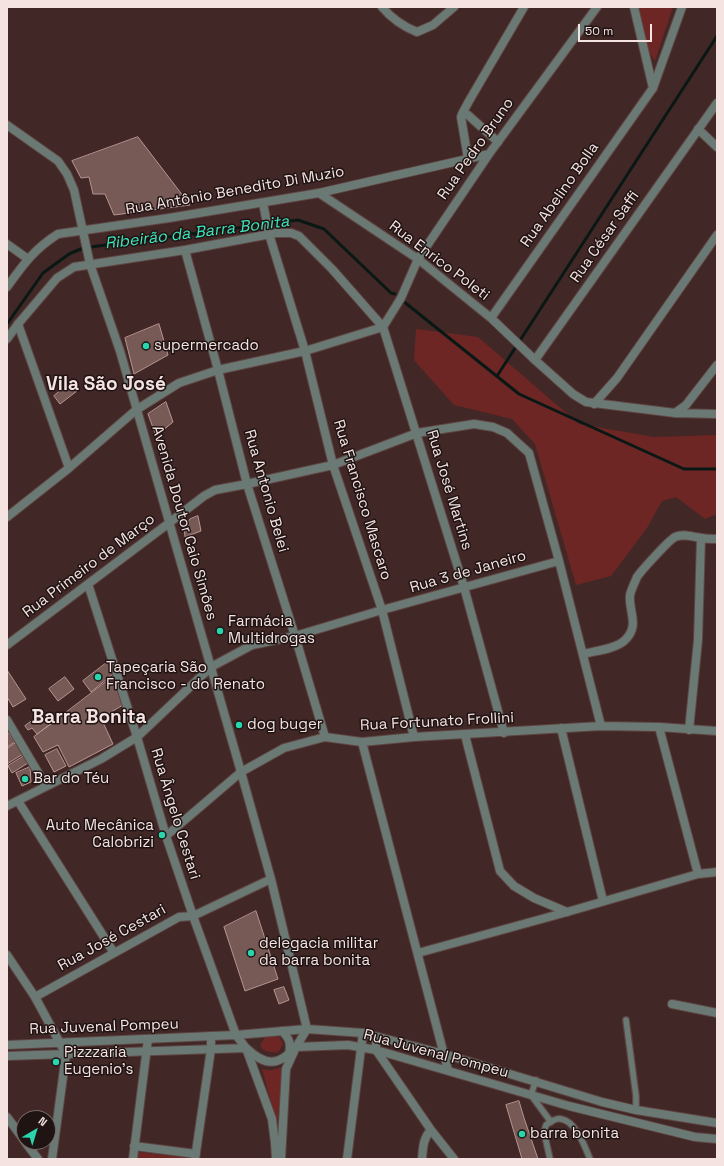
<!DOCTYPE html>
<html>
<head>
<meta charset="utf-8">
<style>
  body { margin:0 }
  #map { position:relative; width:724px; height:1166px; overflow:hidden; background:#412725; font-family:"Space Grotesk",sans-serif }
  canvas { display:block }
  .frame { position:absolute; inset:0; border:8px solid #f5e3e1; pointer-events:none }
  .north { position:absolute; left:16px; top:1110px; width:40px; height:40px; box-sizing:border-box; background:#1f1413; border:1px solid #756765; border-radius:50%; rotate:38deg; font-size:11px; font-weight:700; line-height:16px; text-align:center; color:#f5e3e1 }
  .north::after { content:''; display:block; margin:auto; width:14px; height:18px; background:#29d5ac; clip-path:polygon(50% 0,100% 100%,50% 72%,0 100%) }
  .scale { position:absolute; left:578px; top:24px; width:74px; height:18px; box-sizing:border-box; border:2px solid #f5e3e1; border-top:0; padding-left:5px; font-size:12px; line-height:14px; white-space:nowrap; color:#f5e3e1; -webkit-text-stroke:3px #1f1413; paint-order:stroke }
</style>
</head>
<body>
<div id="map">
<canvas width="724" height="1166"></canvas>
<div class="frame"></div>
<div class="north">N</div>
<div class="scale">50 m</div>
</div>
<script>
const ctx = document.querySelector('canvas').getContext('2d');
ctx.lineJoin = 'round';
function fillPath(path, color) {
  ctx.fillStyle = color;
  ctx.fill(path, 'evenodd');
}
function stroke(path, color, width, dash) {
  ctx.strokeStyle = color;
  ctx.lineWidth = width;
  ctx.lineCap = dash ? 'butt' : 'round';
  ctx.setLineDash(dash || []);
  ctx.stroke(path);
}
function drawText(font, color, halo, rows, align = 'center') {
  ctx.font = font + ' "Space Grotesk",sans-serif';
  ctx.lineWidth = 3;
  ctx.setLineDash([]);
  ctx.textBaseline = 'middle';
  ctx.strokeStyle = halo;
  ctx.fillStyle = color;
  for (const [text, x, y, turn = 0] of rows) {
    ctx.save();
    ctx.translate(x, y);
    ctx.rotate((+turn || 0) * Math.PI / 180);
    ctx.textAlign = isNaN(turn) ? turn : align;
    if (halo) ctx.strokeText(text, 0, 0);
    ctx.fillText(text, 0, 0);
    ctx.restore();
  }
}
const green = new Path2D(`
  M637,7H673L655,61L647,48Z
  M416,329L478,337L579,424L654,437L717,435V514L705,519L676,497L662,501L647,528L611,576L576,585L535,444L512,419L454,405L414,360Z
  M266,1036L279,1037L283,1043C279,1056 274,1053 263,1050L260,1045Z
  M284,1067L277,1124L262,1069L271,1070Z
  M138,1152L191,1158V1159H137Z`);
const stream = new Path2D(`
  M403,301L519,394L684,469H717
  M7,324L43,273L69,254L83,248L298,220L324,229L391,293L395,294
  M497,376L717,36`);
const building = new Path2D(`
  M138,137L190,205L114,215L105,194H93L89,177L81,178L72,161Z
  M159,324L168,355L134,374L125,338Z
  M70,383L77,391L60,404L54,396Z
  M166,402L173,422L156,436L148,414Z
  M198,516L201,531L185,537L184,527L190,519Z
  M109,661L113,674L91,692L83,681Z
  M7,670L26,699L13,707L7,697Z
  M114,676L123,705L101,718L113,744L69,767L58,745L43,752L34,737Z
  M65,677L74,689L58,701L49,689Z
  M43,713L51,724L37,734L32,728L28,730L25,726Z
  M9,733L15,742L7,747V735Z
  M16,743L23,754L7,764V749Z
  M57,749L66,766L54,772L45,755Z
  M24,756L28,763L12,773L8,766Z
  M30,767L31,782L22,786L16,773Z
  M256,911L278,979L245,991L224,927Z
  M284,987L289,1000L279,1004L274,990Z
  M519,1101L524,1118L538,1159H522L506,1105Z`);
const service = new Path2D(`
  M626,1020L636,1096V1110
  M536,1080L531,1095L551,1122
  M550,1159L544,1132L546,1125C550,1122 556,1118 561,1119C576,1121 585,1147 590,1159`);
const minor = new Path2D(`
  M653,88L682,7
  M462,114L469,101L524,7
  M698,129L717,147
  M468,159L461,117L462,114L468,115L498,142
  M269,234L305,351L333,465L382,610L414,737
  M7,244L28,259
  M185,250L218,370L247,484L295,636L325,737
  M18,324L69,468
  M535,360L573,394L586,402L675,413L717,414
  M594,404L617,378L717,235
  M675,413L686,405L717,365
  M7,517L69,468L136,410L179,383L218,370L305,351L383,327L464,587L504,733
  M169,523L204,496L215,490L247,484L333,465L417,433L474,424L493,427L507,433L529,453L559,561L601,726
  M583,654C595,651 615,649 624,641C641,626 628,611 630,595C631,590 635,582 637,577C641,571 669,540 675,537C684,533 692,537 702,538C707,539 712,539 717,539
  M7,720L46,786
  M659,727L698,874
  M561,728L603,901
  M689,730L698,640L701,538
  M465,735L500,871L514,886L534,898L567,912
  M362,742L448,1070
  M18,801L114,953
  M7,806L101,759L137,737L211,667L252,645L295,636L382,610L559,561
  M166,836L241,772L284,748L325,737L362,742L414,737L601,726L659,727L717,731
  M418,953L567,912L698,874L717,872
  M35,997L179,917L193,916
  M672,1004L717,1013
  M376,1037V1050L431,1130L454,1159
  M7,1117L24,1140
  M25,1142L38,1159
  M134,1146L196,1154
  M52,1159L66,1054
  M133,1159L148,1039
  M195,1159L211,1049V1036
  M347,1159L363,1033
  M422,1159C423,1148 423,1138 431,1130`);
const tertiary = new Path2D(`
  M382,7C392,19 402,26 417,32L433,25L454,7
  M7,125L58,161L67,174L74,190L90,264L120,351L241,772L271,879L307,1029L296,1047L286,1069L281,1159
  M319,193L418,259L491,318L535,360L717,103
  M263,203L269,234
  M7,287C23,265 34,249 58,234L169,218L319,193L489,154
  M491,318L653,88L634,7
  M7,339L18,324L57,278L74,267L185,250L276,233H291L299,236L332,269L383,327L401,298L418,259L489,154L597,7
  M88,584L137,737L166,836L193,916L236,1035L246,1048L272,1119L275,1143L276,1159
  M7,645L169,523
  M193,916L271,879
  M7,955L35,997L62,1047
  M282,1031C290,1039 291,1044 289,1054
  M7,1045L236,1035L307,1029L363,1033L444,1054L602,1102L636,1110L717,1123
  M7,1056L246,1048C265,1066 278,1067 296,1047L348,1045L376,1050L569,1106L695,1137L717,1139`);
const markers = [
  [146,346,4,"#29d5ac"],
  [220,631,4,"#29d5ac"],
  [98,677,4,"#29d5ac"],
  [239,725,4,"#29d5ac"],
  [25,779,4,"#29d5ac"],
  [162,835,4,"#29d5ac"],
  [251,953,4,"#29d5ac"],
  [56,1062,4,"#29d5ac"],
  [522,1134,4,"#29d5ac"]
];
const streetNames = [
  ["Rua Pedro Bruno",476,149,-55],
  ["Rua Antônio Benedito Di Muzio",235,191,-10],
  ["Rua Abelino Bolla",560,195,-55],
  ["Rua César Saffi",605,237,-55],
  ["Rua Enrico Poleti",439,261,37],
  ["Rua José Martins",449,490,73],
  ["Rua Antonio Belei",266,491,74],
  ["Rua Francisco Mascaro",362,500,73],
  ["Avenida Doutor Caio Simões",184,523,74],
  ["Rua Primeiro de Março",89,566,-37],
  ["Rua 3 de Janeiro",468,572,-16],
  ["Rua Fortunato Frollini",437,722,-3],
  ["Rua Ângelo Cestari",175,814,73],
  ["Rua José Cestari",112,938,-29],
  ["Rua Juvenal Pompeu",104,1027,-2],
  ["Rua Juvenal Pompeu",436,1054,15]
];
const poiNames = [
  ["supermercado",154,346],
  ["Farmácia",228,622],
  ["Multidrogas",228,639],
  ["Tapeçaria São",106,668],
  ["Francisco - do Renato",106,685],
  ["dog buger",247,725],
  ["Bar do Téu",33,779],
  ["Auto Mecânica",154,826,"right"],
  ["Calobrizi",154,843,"right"],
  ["delegacia militar",259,944],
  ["da barra bonita",259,961],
  ["Pizzzaria",64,1053],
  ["Eugenio's",64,1070],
  ["barra bonita",530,1134]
];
const waterNames = [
  ["Ribeirão da Barra Bonita",197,233,-7]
];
const districtNames = [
  ["Vila São José",106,385],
  ["Barra Bonita",89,718]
];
fillPath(green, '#6e2624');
stroke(stream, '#091814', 3);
fillPath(building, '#775956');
stroke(building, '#b69592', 1);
stroke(service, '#5e4543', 8);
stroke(minor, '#5e4543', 10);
stroke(tertiary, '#5e4543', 10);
stroke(service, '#6b7974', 5.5);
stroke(minor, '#6b7974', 8);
stroke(tertiary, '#6b7974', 8);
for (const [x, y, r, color] of markers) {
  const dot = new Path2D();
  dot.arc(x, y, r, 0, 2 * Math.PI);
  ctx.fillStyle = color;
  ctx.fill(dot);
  stroke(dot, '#1f1413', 1.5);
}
drawText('15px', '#f5e3e1', '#1f1413', streetNames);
drawText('15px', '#f5e3e1', '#1f1413', poiNames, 'left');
drawText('italic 16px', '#3de6bc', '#1f1413', waterNames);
drawText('bold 19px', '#f5e3e1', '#1f1413', districtNames);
</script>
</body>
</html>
